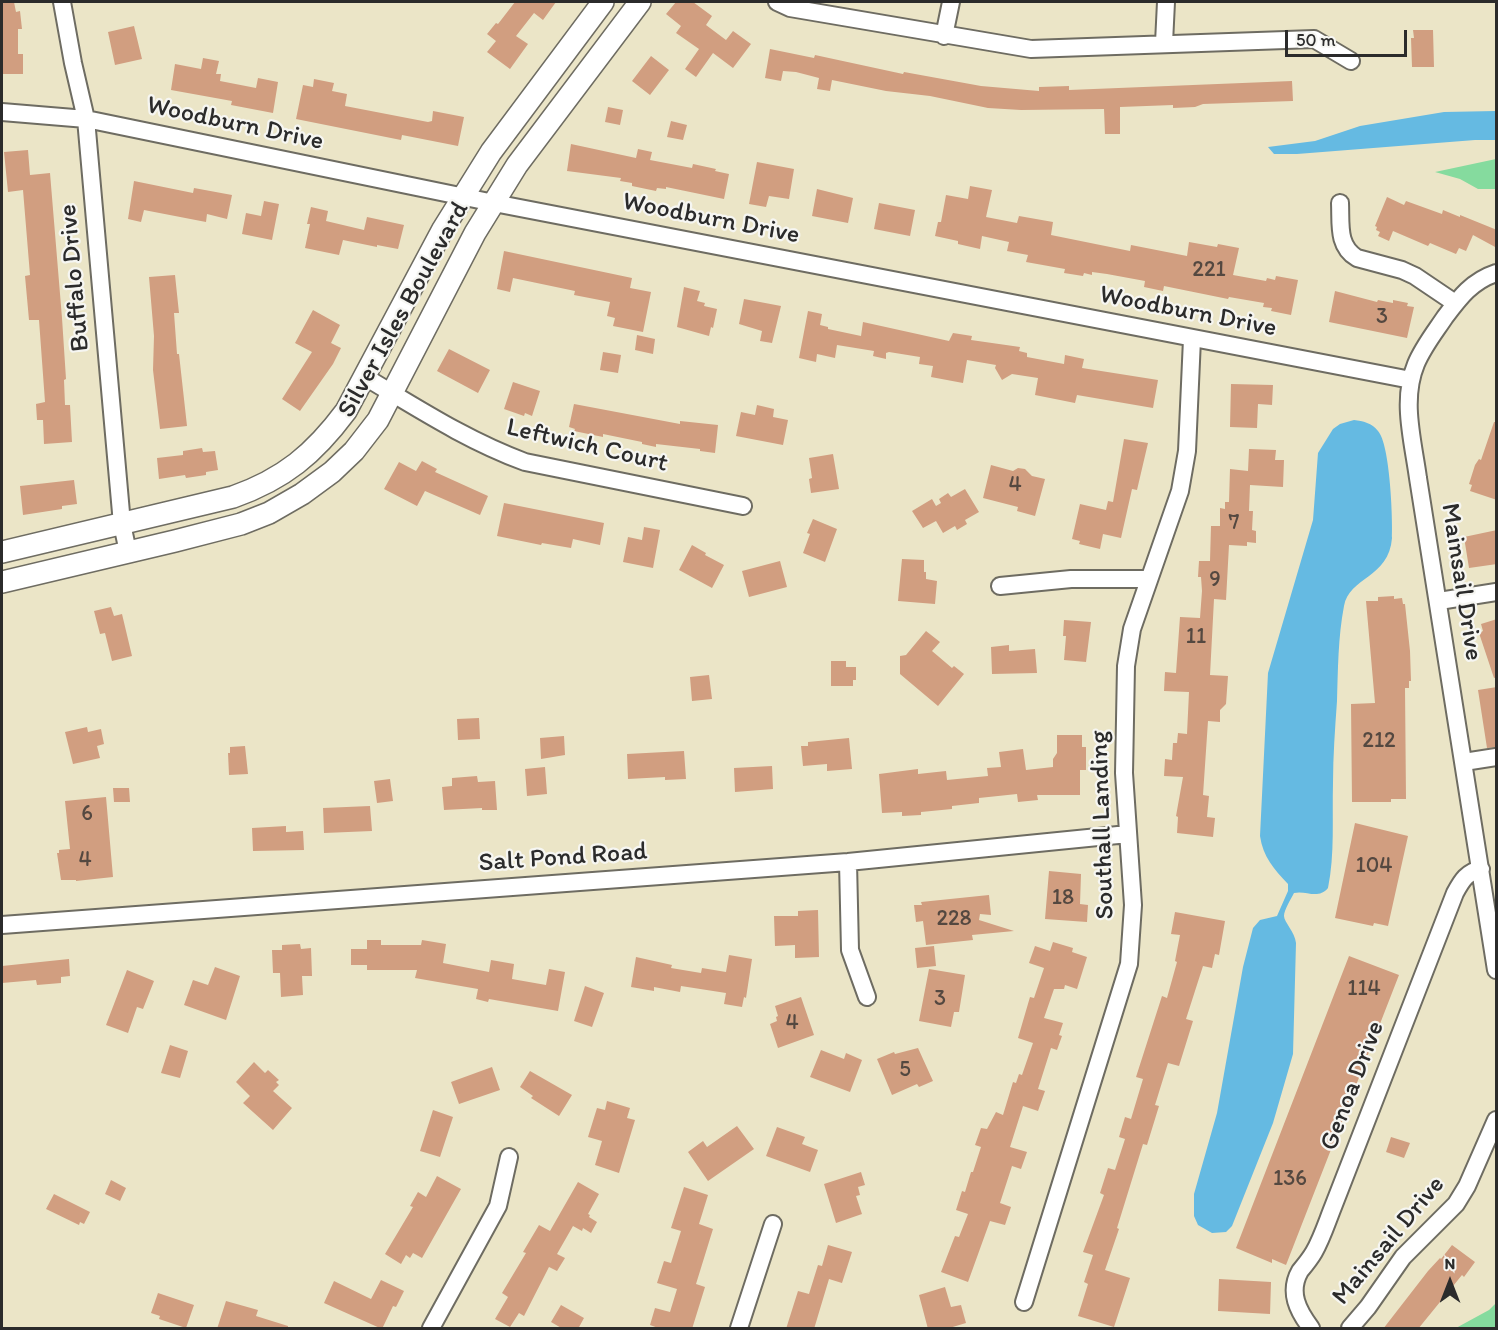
<!DOCTYPE html>
<html>
<head>
<meta charset="utf-8">
<style>
  body { margin:0 }
  #map { position:relative; width:1498px; height:1330px; overflow:hidden; background:#ebe5c7; font-family:Itim,sans-serif }
  canvas { display:block }
  .frame { position:absolute; inset:0; border:3px solid #2b2b2b; pointer-events:none }
  .north { position:absolute; left:1420px; top:1252px; width:60px; height:60px; -webkit-text-stroke:4px #f6f6f2; paint-order:stroke; rotate:0deg; font-size:16px; font-weight:700; line-height:24px; text-align:center; color:#2b2b2b }
  .north::after { content:''; display:block; margin:auto; width:21px; height:27px; background:#2b2b2b; clip-path:polygon(50% 0,100% 100%,50% 72%,0 100%) }
  .scale { position:absolute; left:1285px; top:30px; width:122px; height:27px; box-sizing:border-box; border:3px solid #2b2b2b; border-top:0; padding-left:8px; font-size:18px; line-height:21px; white-space:nowrap; color:#2b2b2b; -webkit-text-stroke:4px #f6f6f2; paint-order:stroke }
</style>
</head>
<body>
<div id="map">
<canvas width="1498" height="1330"></canvas>
<div class="frame"></div>
<div class="north">N</div>
<div class="scale">50 m</div>
</div>
<script>
const ctx = document.querySelector('canvas').getContext('2d');
ctx.lineJoin = 'round';
function fillPath(path, color) {
  ctx.fillStyle = color;
  ctx.fill(path, 'evenodd');
}
function stroke(path, color, width, dash) {
  ctx.strokeStyle = color;
  ctx.lineWidth = width;
  ctx.lineCap = dash ? 'butt' : 'round';
  ctx.setLineDash(dash || []);
  ctx.stroke(path);
}
function drawText(font, color, halo, rows, align = 'center') {
  ctx.font = font + ' Itim,sans-serif';
  ctx.lineWidth = 4.5;
  ctx.setLineDash([]);
  ctx.textBaseline = 'middle';
  ctx.strokeStyle = halo;
  ctx.fillStyle = color;
  for (const [text, x, y, turn = 0] of rows) {
    ctx.save();
    ctx.translate(x, y);
    ctx.rotate((+turn || 0) * Math.PI / 180);
    ctx.textAlign = isNaN(turn) ? turn : align;
    if (halo) ctx.strokeText(text, 0, 0);
    ctx.fillText(text, 0, 0);
    ctx.restore();
  }
}
const green = new Path2D(`
  M1496,159V189H1478L1460,179L1435,172Z
  M1496,1303V1328H1456L1489,1310Z`);
const water = new Path2D(`
  M1496,111V140H1475L1297,154H1274L1268,147L1315,141L1360,126L1444,112Z
  M1354,420C1363,421 1372,423 1378,431C1390,444 1393,519 1392,538C1389,578 1349,577 1344,606C1338,637 1338,670 1337,701C1335,729 1333,756 1333,783C1332,818 1335,854 1328,888C1318,900 1306,890 1294,893C1291,899 1284,910 1284,916C1284,922 1295,932 1296,943L1293,1054L1273,1123L1232,1226L1226,1232L1212,1233L1198,1225L1194,1216V1194L1217,1113L1243,967L1253,928L1260,920L1277,916L1288,891V884C1274,869 1263,857 1260,836L1268,673L1313,520L1318,453L1333,429L1340,424Z`);
const building = new Path2D(`
  M2,2H14L16,12L20,11L22,29H18V54H23V74H2Z
  M515,2H556L543,20L534,13L516,36L528,44L510,69L487,52L496,41L487,34L496,23L498,24Z
  M676,2H693L712,16L706,25L726,40L733,31L751,44L733,68L713,53L696,77L685,69L699,49L676,33L681,26L666,14Z
  M134,26L142,59L115,65L108,32Z
  M1413,30H1433L1434,67H1412L1411,38H1414Z
  M770,49L814,58L815,55L903,74L904,72L981,86L1039,91V87L1069,86V90L1292,81L1293,101L1203,104L1195,107L1173,108V105L1120,107V134H1105L1104,109L1021,110L988,108L930,96L886,91L832,80L830,91L817,89L819,78L796,72L783,71L781,81L765,78Z
  M651,56L669,70L650,95L632,81Z
  M203,58L219,61L216,74H221L220,81L256,88L258,78L278,82L273,113L231,105L232,101L171,90L175,64L201,69Z
  M314,79L334,83L332,91L347,94L345,106L428,122L432,121L433,111L464,117L458,146L402,135L401,140L296,119L303,85L313,87Z
  M608,107L623,110L620,125L605,122Z
  M671,121L687,125L683,140L667,137Z
  M571,144L636,158L638,149L652,152L650,160L692,168L693,164L716,169L715,171L729,174L724,199L666,187V189L657,188L656,191L632,186V183L620,181L621,178L567,171Z
  M28,150L30,175L50,173L62,318L66,379L64,380L65,405H70L72,442L44,444L43,420H37L36,404L45,402L39,320H29L25,276L30,275L23,190L8,192L4,152Z
  M757,162L794,169L789,199L769,196L766,207L749,204Z
  M134,181L193,193L194,188L232,195L227,219L207,214L206,222L144,210L141,222L128,219Z
  M970,186L992,190L986,217L1017,223L1019,216L1053,222L1051,235L1130,251L1131,245L1187,256L1189,242L1217,247L1218,244L1239,248L1233,275L1266,281L1267,278L1275,280L1276,276L1298,280L1291,315L1271,311L1272,308L1263,307L1264,303L1229,297L1228,299L1164,286L1163,291L1144,287L1145,281L1107,274L1092,272V275L1084,273L1083,276L1064,273L1065,269L1026,262L1028,255L1007,251L1009,242L982,236L980,249L958,244V241L935,236L938,222H941L946,195L968,199Z
  M817,189L853,198L848,223L812,216Z
  M1387,197L1404,205L1406,201L1442,214L1443,210L1460,217V215L1497,230V248L1473,235L1466,251L1459,248L1456,254L1430,243L1428,246L1393,231L1389,241L1378,236L1380,232L1376,230L1377,227L1375,226Z
  M264,201L279,204L272,240L242,234L246,213L261,216Z
  M879,203L915,210L910,236L874,229Z
  M311,207L328,211L326,221L364,230L367,217L404,225L398,249L377,245V247L343,240L339,255L305,248L310,224H307Z
  M504,251L632,278L630,288L651,292L643,332L613,326L615,318L607,316L610,302L574,295L575,291L513,278L510,292L497,289Z
  M175,275L179,313H174L177,354H179L187,426L160,429L153,370L154,336L149,277Z
  M684,287L700,291L697,301L705,303L704,306L717,309L713,328L711,327L709,336L677,327Z
  M1335,291L1377,302L1378,300L1393,303V300L1408,303L1407,306L1414,307L1407,338L1329,322Z
  M744,299L781,306L772,343L760,341L762,331L739,324Z
  M313,310L340,325L331,343L341,348L333,364L300,411L282,399L312,352L295,343Z
  M808,311L822,314L820,325L828,327V329L861,336L863,322L949,341L953,333L972,336L971,340L1020,347L1019,351L1027,353V357L1064,364L1065,355L1084,359L1082,368L1158,380L1153,408L1077,395L1075,403L1035,395L1038,378L1012,374L1002,380L995,368L996,365L967,360L963,383L931,377L933,366L919,364L920,357L889,352L886,353V359L873,356L874,351L837,345L835,358L817,354L816,362L799,358Z
  M637,335L655,339L653,354L635,350Z
  M449,349L490,370L478,393L437,371Z
  M603,352L621,355L618,373L600,370Z
  M513,382L540,391L532,416L525,413L524,416L504,409Z
  M1231,384L1273,385L1272,405L1258,404L1257,428L1230,427Z
  M574,404L680,424V421L718,425L715,453L700,451V449L656,444V447L642,444V442L603,434V437L574,431L575,429L569,427Z
  M757,405L774,409L773,417L788,420L783,445L736,436L741,412L755,415Z
  M1494,422H1497V500L1470,491L1472,485L1469,484L1475,465L1479,459L1481,460Z
  M1124,439L1148,443L1137,490L1132,489L1121,538L1103,534L1100,549L1079,544L1080,541L1072,539L1080,504L1106,510L1108,501L1113,502Z
  M202,448L203,452L215,451L218,470L206,472V475L186,478L185,475L159,479L157,458L183,455V451Z
  M1249,449L1276,450L1275,460H1284L1283,487L1250,485L1249,511H1253L1252,530L1256,531V543L1247,542V546L1229,545L1226,600L1214,599L1210,675L1228,676L1226,704L1220,710V722L1208,721L1203,795L1209,796L1207,817L1215,818L1213,837L1177,833L1178,817L1176,816L1183,777L1164,776L1165,759L1172,760L1173,743H1177L1178,733L1187,734L1189,692L1164,691L1165,672L1176,673L1180,617L1200,618L1202,591L1201,577H1198L1199,561H1210L1211,526H1220V508L1225,509V502H1229L1230,469L1248,471Z
  M833,454L839,489L811,493L809,479L812,478L809,458Z
  M422,461L437,469L435,472L488,496L480,515L425,491L417,506L384,489L399,462L416,471Z
  M991,465L1013,471L1018,468L1025,469L1032,476L1045,479L1035,516L1017,511L1018,507L983,498Z
  M74,480L77,504L62,506V509L23,515L20,486Z
  M965,489L979,512L965,520L967,524L957,530L955,526L943,533L936,521L923,528L912,511L932,499L936,506L941,503L939,499L948,493L951,497Z
  M504,503L604,523L600,545L573,539L571,548L542,543L541,545L497,536Z
  M813,519L837,529L825,562L803,553L810,534L807,533Z
  M644,527L660,530L653,568L623,562L628,537L642,540Z
  M1497,530V564L1469,568L1464,537Z
  M692,545L706,553L705,555L724,565L712,588L679,570Z
  M902,559L924,560V572H926V579L937,581L935,604L898,601Z
  M780,561L787,587L749,597L742,571Z
  M1394,596V599L1402,598L1403,604H1405L1410,651L1411,681H1409V688H1405L1406,799H1391V802H1352L1351,704L1375,703L1366,601H1378V597Z
  M111,607L114,616L122,614L132,656L112,661L105,633L100,634L94,611Z
  M1497,619V677L1494,678L1479,633L1483,631L1481,624Z
  M1064,620L1091,622L1086,662L1064,660L1066,636H1063Z
  M926,631L940,642L932,651L952,668L954,666L964,674L938,706L900,674V656L906,655Z
  M1009,645V651L1035,649L1037,673L992,674L991,647Z
  M831,661H846V667H856V680H853V686H831Z
  M709,675L712,699L692,701L690,677Z
  M1497,687V747L1487,748L1478,690Z
  M479,718L480,739L458,740L457,719Z
  M87,727L88,732L101,729L104,744L97,746L100,758L73,764L65,732Z
  M1057,735H1082V747H1086V770H1080V795H1037L1038,800L1018,802L1017,794L979,798V803L952,806V809L921,812V815L902,816V812L882,813L879,774L918,769V774L946,771L947,780L988,776L987,768L1001,767L999,752L1023,749L1026,770L1053,767V759L1057,753Z
  M564,736L565,755L541,759L540,738Z
  M849,738L852,769L827,771V764L803,766L801,746H808V742Z
  M245,746L248,774L229,775L228,753H230V747Z
  M684,751L686,779L665,780V777L628,779L627,754Z
  M772,766L773,789L735,792L734,768Z
  M545,767L547,794L527,796L525,769Z
  M477,776L478,782L495,781L497,810H482V808L444,810L442,787L452,786V778Z
  M390,779L393,801L377,803L374,781Z
  M113,788H129L130,802H114Z
  M106,797L113,877L76,881V880H61L57,853H59V850L70,849L65,801Z
  M370,806L372,831L324,833L323,808Z
  M1355,823L1408,836L1388,926L1374,923L1373,926L1335,918Z
  M286,826V832L303,831L304,850L253,851L252,828Z
  M1049,871L1081,874L1080,904L1088,905L1087,922L1045,919Z
  M989,895L991,915L980,914L979,920L1014,931L972,935L973,940L926,945L923,921L916,922L914,905H922L921,902Z
  M818,910L819,957L795,958V945L775,946L774,916H798V911Z
  M1175,912L1225,921L1219,955L1215,954L1212,968L1203,966L1186,1019L1193,1021L1179,1066L1168,1063L1155,1105L1159,1106L1147,1145L1143,1144L1117,1228L1119,1229L1105,1270L1130,1278L1114,1327L1078,1316L1088,1284L1084,1282L1093,1255L1083,1252L1104,1195L1100,1193L1108,1168L1115,1170L1125,1139L1119,1137L1125,1117L1131,1119L1143,1079L1136,1077L1162,996L1167,998L1177,962L1175,961L1180,935L1171,934Z
  M367,940H381V945H421L422,940L446,944L443,963L489,972L491,960L514,964L512,979L546,985L549,969L565,972L558,1011L489,999L488,1002L476,999L478,989L415,978L417,970H367V965H351V949H367Z
  M1053,942L1073,948L1072,952L1087,957L1077,989L1065,985L1064,989H1054L1044,1018L1063,1023L1059,1035L1062,1036L1057,1050L1051,1048L1038,1089L1045,1091L1038,1111L1023,1106L1010,1147L1027,1152L1021,1169L1012,1166L1000,1203L1011,1207L1005,1225L990,1221L968,1282L941,1272L955,1236L959,1237L968,1214L956,1210L962,1191L965,1192L971,1172H973L981,1147L975,1145L981,1128L987,1129L996,1112L1003,1115L1013,1082L1016,1083L1019,1074L1022,1075L1033,1043L1018,1038L1030,997L1034,998L1044,968L1029,963L1035,946L1050,951Z
  M300,944L301,949L311,948L312,976H302L303,995L281,997L280,973H273L272,950H282V945Z
  M934,946L936,966L917,968L915,948Z
  M729,955L752,959L746,998L744,997L742,1007L724,1004L726,993L681,986L680,992L654,987V991L631,987L636,957L672,965L671,968L701,973L702,968L726,972Z
  M1349,956L1399,975L1286,1265L1272,1259V1263L1236,1248Z
  M69,959L70,976L61,977V983L37,985L36,980L2,983V966Z
  M215,967L240,976L226,1020L184,1005L193,980L208,985Z
  M929,969L965,975L959,1012H954L951,1027L919,1021Z
  M127,970L154,981L143,1009L137,1007L128,1033L106,1025Z
  M585,986L604,993L592,1027L574,1021Z
  M801,997L814,1035L778,1048L770,1024L777,1021L776,1017L778,1016L775,1006Z
  M170,1045L188,1051L180,1078L161,1073Z
  M918,1048L933,1081L919,1087L917,1084L892,1095L877,1059L894,1052L895,1054Z
  M821,1050L844,1059L846,1053L862,1060L850,1092L810,1077Z
  M254,1062L265,1073L268,1070L279,1080L276,1082L279,1085L273,1091L292,1108L273,1130L243,1103L250,1096L236,1082Z
  M492,1067L500,1090L459,1104L451,1082Z
  M530,1071L572,1095L559,1116L531,1098L533,1096L520,1087Z
  M607,1101L630,1108L627,1118L635,1120L619,1173L595,1165L602,1141L588,1137L597,1108L605,1110Z
  M433,1110L453,1117L440,1157L420,1151Z
  M737,1126L754,1149L708,1181L688,1152L703,1141L707,1147Z
  M777,1127L805,1137L802,1144L818,1150L810,1172L766,1156Z
  M1391,1137L1410,1143L1404,1158L1386,1152Z
  M861,1172L865,1185L858,1187L860,1195L856,1196L862,1214L836,1223L824,1184Z
  M437,1176L461,1189L422,1258L413,1253L410,1258L406,1255L401,1264L385,1254L413,1207L410,1206L418,1192L426,1197Z
  M111,1180L126,1188L120,1201L105,1194Z
  M578,1182L599,1194L588,1214L590,1215L589,1217L597,1222L591,1233L583,1228L582,1231L573,1226L557,1254L565,1258L557,1271L549,1267L524,1316L519,1313L510,1327L495,1319L508,1297L502,1293L526,1253L523,1252L539,1225L550,1231Z
  M684,1187L708,1195L699,1224L713,1229L696,1284L705,1287L692,1329H661L650,1325L655,1308L670,1312L677,1289L657,1283L664,1261L671,1263L681,1231L671,1228Z
  M54,1194L90,1212L84,1224L80,1222L79,1225L46,1209Z
  M828,1245L852,1252L842,1283L829,1279L814,1329H786L798,1291L809,1294L818,1265L822,1266Z
  M1452,1245L1475,1262L1464,1277L1462,1275L1418,1329H1383L1428,1271L1440,1258L1441,1259Z
  M1219,1279L1271,1282L1270,1314L1218,1311Z
  M381,1280L404,1291L396,1307L393,1306L382,1329L324,1303L334,1281L371,1299Z
  M945,1287L951,1307L961,1305L966,1323L946,1329H928L919,1295Z
  M158,1293L194,1305L186,1328L159,1319L160,1316L151,1313Z
  M226,1301L258,1310L256,1316L288,1326V1329H217Z
  M561,1305L584,1318L578,1329H563L551,1322Z`);
const minor = new Path2D(`
  M62,2L73,63L86,119L122,524L128,552
  M777,2L790,8L1031,49L1314,39L1351,61
  M944,36L951,2
  M1164,43L1166,2
  M2,112L86,119L494,203L1411,380
  M1340,203C1341,224 1337,246 1357,258L1402,270L1415,276L1455,303
  M1496,273C1472,281 1460,297 1445,317C1435,332 1423,347 1416,364C1401,400 1413,441 1418,478L1496,970
  M365,377C419,409 466,440 525,462L743,506
  M1000,586L1071,579H1149
  M1439,601L1496,592
  M1464,762L1496,757
  M848,862L850,950L867,997
  M2,925L848,862L1128,834
  M1024,1302L1129,964L1133,905L1124,773L1126,666L1132,629L1180,491L1187,451L1192,339
  M431,1328L498,1206L509,1157
  M739,1328L773,1224
  M1311,1328C1298,1311 1288,1292 1300,1271C1305,1265 1310,1259 1314,1252C1322,1238 1327,1222 1333,1207L1455,893C1462,880 1467,872 1481,869
  M1350,1328L1368,1307L1403,1257L1456,1204L1467,1186L1496,1120`);
const tertiary = new Path2D(`
  M2,552L233,497C284,479 314,454 346,411L443,229L491,152L603,2
  M2,582L175,541L241,524L269,513L302,494L332,472L354,451L378,420L475,233L517,165L640,2`);
const numberNames = [
  ["221",1209,270],
  ["3",1382,317],
  ["4",1015,485],
  ["7",1234,523],
  ["9",1215,580],
  ["11",1196,637],
  ["212",1379,741],
  ["6",87,814],
  ["4",85,860],
  ["104",1374,866],
  ["18",1063,898],
  ["228",954,919],
  ["114",1364,989],
  ["3",940,999],
  ["4",792,1023],
  ["5",905,1070],
  ["136",1290,1179]
];
const streetNames = [
  ["Woodburn Drive",235,124,12],
  ["Woodburn Drive",711,219,11],
  ["Buffalo Drive",75,278,-95],
  ["Silver Isles Boulevard",404,310,-61],
  ["Woodburn Drive",1188,312,11],
  ["Leftwich Court",587,446,13],
  ["Mainsail Drive",1461,582,81],
  ["Southall Landing",1103,825,-92],
  ["Salt Pond Road",563,858,-4],
  ["Genoa Drive",1353,1086,-69],
  ["Mainsail Drive",1389,1241,-50]
];
fillPath(green, '#85db9e');
fillPath(water, '#65bae2');
fillPath(building, '#d19e80');
stroke(minor, '#6e6c62', 20);
stroke(tertiary, '#6e6c62', 24);
stroke(minor, '#fff', 16);
stroke(tertiary, '#fff', 21);
drawText('22px', '#544840', null, numberNames);
drawText('26px', '#2b2b2b', '#f6f6f2', streetNames);
</script>
</body>
</html>
